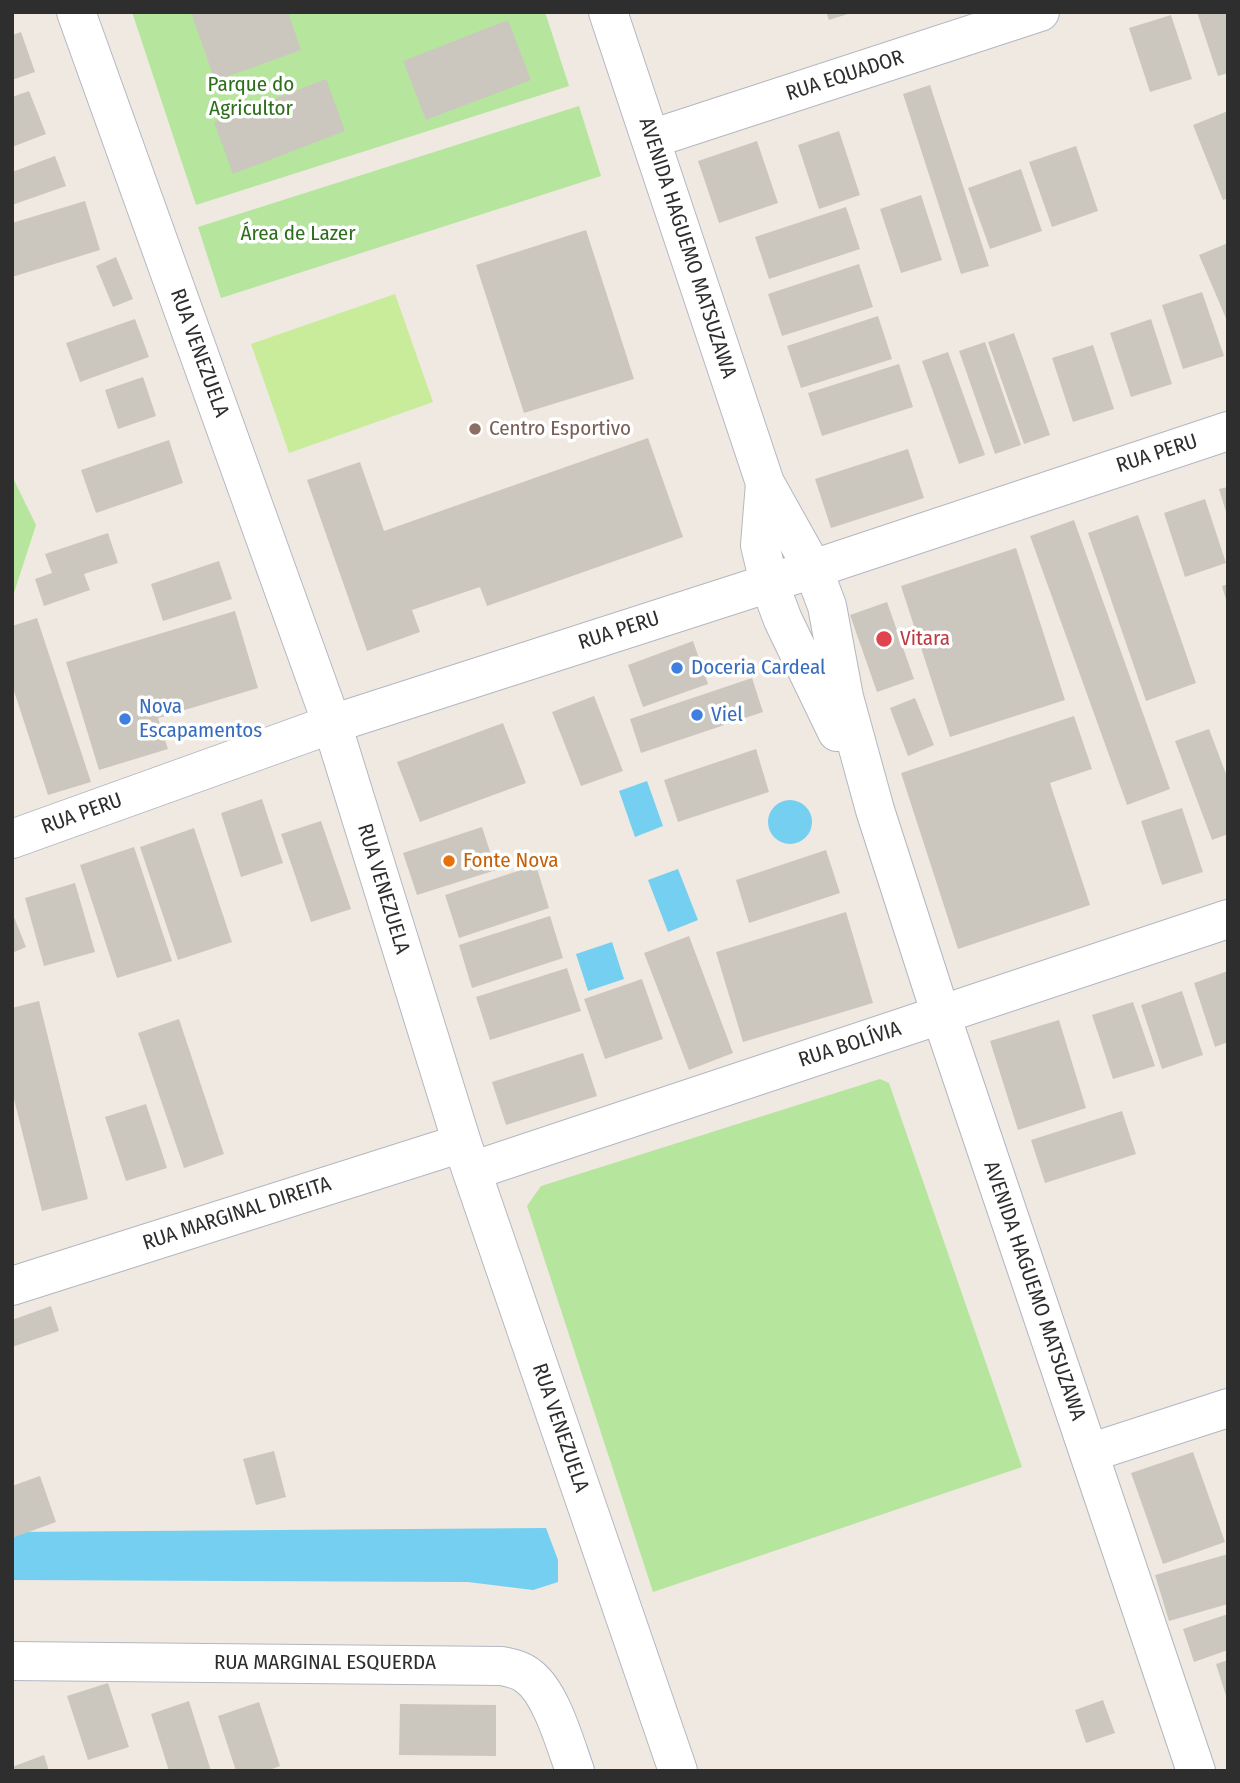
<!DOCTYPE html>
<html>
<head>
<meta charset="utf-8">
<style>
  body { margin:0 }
  #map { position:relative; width:1240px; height:1783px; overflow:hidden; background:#efe9e1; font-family:"Fira Sans Condensed",sans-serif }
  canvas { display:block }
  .frame { position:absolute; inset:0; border:14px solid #2e2e2e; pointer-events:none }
</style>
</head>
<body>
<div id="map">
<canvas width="1240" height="1783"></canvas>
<div class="frame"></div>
</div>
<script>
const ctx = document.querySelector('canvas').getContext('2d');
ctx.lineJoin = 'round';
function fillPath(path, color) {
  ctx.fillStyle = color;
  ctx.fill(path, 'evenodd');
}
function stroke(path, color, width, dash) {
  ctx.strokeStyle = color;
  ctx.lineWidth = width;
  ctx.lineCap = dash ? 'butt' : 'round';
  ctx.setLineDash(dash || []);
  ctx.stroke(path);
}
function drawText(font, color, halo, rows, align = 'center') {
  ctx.font = font + ' "Fira Sans Condensed",sans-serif';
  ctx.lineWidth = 7;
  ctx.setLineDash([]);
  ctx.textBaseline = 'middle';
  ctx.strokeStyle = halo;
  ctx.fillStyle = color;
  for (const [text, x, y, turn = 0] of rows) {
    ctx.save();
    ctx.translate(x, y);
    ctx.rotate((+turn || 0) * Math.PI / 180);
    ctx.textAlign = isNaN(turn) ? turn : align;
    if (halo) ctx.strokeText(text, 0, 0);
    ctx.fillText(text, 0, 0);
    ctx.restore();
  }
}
const green = new Path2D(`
  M132,12H545L569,86L196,205Z
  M579,106L601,176L221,298L198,227Z
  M12,476L36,525L12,599Z
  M880,1079L889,1083L1022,1467L653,1592L527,1206L541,1186Z`);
const pitch = new Path2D(`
  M395,294L433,402L289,453L251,344Z`);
const water = new Path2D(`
  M647,781L663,826L635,837L619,791Z
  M768 822a22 22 0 1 1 44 0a22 22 0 1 1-44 0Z
  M678,869L698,920L668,932L648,880Z
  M612,942L624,979L588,991L576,954Z
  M546,1528L558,1560V1582L533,1590L468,1582L12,1580V1532Z`);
const building = new Path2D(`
  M191,12H288L301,50L215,81Z
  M826,12H851V13L829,20Z
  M1197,12H1228V73L1218,76Z
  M1171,15L1192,79L1150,92L1129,28Z
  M508,20L531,80L426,120L403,61Z
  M21,32L35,72L12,80V35Z
  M326,79L345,131L233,174L214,122Z
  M930,85L989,266L961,274L903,94Z
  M29,91L46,134L12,147V97Z
  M1228,111V198L1223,200L1193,125Z
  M839,131L860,195L819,209L798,145Z
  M757,141L778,203L719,223L698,161Z
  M1076,146L1098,211L1052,227L1029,162Z
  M55,156L66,186L12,205V172Z
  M1021,169L1042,231L990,249L968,188Z
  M921,195L942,260L901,273L880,209Z
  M85,201L100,250L12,277V223Z
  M846,207L860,249L769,279L755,237Z
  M586,230L634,379L524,413L476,265Z
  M1228,243V323L1199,255Z
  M116,257L133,299L113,307L96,266Z
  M859,264L873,307L782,336L768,294Z
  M1202,292L1224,356L1183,369L1162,305Z
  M878,316L892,359L801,388L787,346Z
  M135,319L149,357L80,382L66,343Z
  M1151,319L1172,384L1131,397L1110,333Z
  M1014,333L1050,435L1024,444L988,342Z
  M985,342L1021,445L995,454L959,351Z
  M1093,345L1114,409L1073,422L1052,358Z
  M948,352L985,455L959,464L922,361Z
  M899,364L913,407L822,436L808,393Z
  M143,377L156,416L118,429L105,390Z
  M648,438L683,537L487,606L480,587L412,610L420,632L367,651L307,480L360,462L384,531Z
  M169,440L183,483L96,513L81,470Z
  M908,449L924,498L831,528L815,479Z
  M1228,487V515H1227L1219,489Z
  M1205,499L1226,563L1185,577L1164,513Z
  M1138,515L1196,683L1146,701L1088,533Z
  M1074,520L1170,789L1127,805L1030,536Z
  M108,533L118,563L84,574L90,590L44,606L35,579L52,573L45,554Z
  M1016,548L1065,700L950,737L901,586Z
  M219,561L232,599L163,621L151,584Z
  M1228,584V603H1227L1222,586Z
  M887,602L914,679L877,692L850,615Z
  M235,611L258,688L158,718L168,749L99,770L66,662Z
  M37,618L91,782L48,795L12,685V626Z
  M693,641L708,684L643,707L628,665Z
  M752,678L763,712L641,753L630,719Z
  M594,696L623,771L581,786L552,712Z
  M915,698L934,745L908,756L890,708Z
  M1074,716L1092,769L1050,783L1090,905L958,949L901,773Z
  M503,723L526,783L420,822L397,762Z
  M1209,729L1228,779V834L1212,840L1175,741Z
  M756,749L769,792L678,822L664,780Z
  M262,799L283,863L241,877L221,813Z
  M1182,808L1203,872L1162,885L1141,821Z
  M321,821L351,909L311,922L281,834Z
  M482,827L496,870L417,895L403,853Z
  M194,828L232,942L178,960L140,847Z
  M134,847L172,961L117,978L80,865Z
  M826,850L840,893L749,923L736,880Z
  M536,865L549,908L459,938L445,895Z
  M75,883L95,952L44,966L25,898Z
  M12,912L26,947L12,953Z
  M846,912L873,1003L743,1042L716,952Z
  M550,916L563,958L472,988L459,945Z
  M689,936L733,1053L689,1070L644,953Z
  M567,968L581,1011L490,1040L476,997Z
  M1228,971V1042L1215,1047L1194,983Z
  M642,979L663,1039L605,1059L584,999Z
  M1182,991L1203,1055L1162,1069L1141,1005Z
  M39,1001L88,1199L42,1211L12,1091V1008Z
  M1133,1002L1155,1066L1113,1079L1092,1015Z
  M179,1019L224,1154L184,1168L138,1033Z
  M1059,1020L1086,1108L1018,1130L990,1041Z
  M583,1053L597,1096L506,1125L492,1082Z
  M146,1104L167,1168L126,1181L105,1117Z
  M1122,1111L1136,1154L1045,1183L1031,1140Z
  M51,1306L59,1331L12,1347V1320Z
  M274,1451L286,1497L256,1505L243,1459Z
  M1193,1452L1225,1542L1163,1564L1131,1473Z
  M40,1476L56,1522L12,1538V1486Z
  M1228,1554V1604L1169,1621L1155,1575Z
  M1228,1614V1650L1194,1662L1183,1629Z
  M1228,1660V1699H1227L1216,1664Z
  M108,1683L129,1747L88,1760L67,1696Z
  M1103,1700L1115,1733L1086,1743L1075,1710Z
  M189,1701L211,1771H169L151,1714Z
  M259,1702L280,1766L267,1771H236L218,1716Z
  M400,1704L496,1705V1756L399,1755Z
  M44,1755L49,1771H12V1767Z`);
const minor = new Path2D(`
  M76,12L332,724L462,1143L678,1771
  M608,12L765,483L813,569L827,606L844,697L875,810L941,1015L1196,1771
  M651,139L1040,12
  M765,483L760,545L769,583L783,620L837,732
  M12,839L332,724L813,569L1228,431
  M472,1171L1228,919
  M12,1286L462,1143
  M1089,1453L1228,1408
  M12,1661L502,1666C511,1668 521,1670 528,1676C551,1692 565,1744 575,1771`);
const markers = [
  [475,429,7,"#8d6e63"],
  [884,639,9,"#e0444e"],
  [677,668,7,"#3f7fe0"],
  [697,715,7,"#3f7fe0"],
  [125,719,7,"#3f7fe0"],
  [449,861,7,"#e8710a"]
];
const streetNames = [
  ["RUA EQUADOR",845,76,-18],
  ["AVENIDA HAGUEMO MATSUZAWA",687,248,72],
  ["RUA VENEZUELA",199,353,70],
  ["RUA PERU",1157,454,-18],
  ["RUA PERU",619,631,-18],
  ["RUA PERU",82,814,-20],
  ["RUA VENEZUELA",383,889,73],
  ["RUA BOLÍVIA",850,1045,-18],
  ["RUA MARGINAL DIREITA",237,1214,-18],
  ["AVENIDA HAGUEMO MATSUZAWA",1034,1291,71],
  ["RUA VENEZUELA",560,1428,71],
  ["RUA MARGINAL ESQUERDA",325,1663]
];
const parkNames = [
  ["Parque do",251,85],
  ["Agricultor",251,109],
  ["Área de Lazer",298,234]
];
const educationNames = [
  ["Centro Esportivo",489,429]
];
const healthNames = [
  ["Vitara",900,639]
];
const shopNames = [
  ["Doceria Cardeal",691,668],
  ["Nova",139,707],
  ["Escapamentos",139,731],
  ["Viel",711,715]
];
const foodNames = [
  ["Fonte Nova",463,861]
];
fillPath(green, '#b6e59e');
fillPath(pitch, '#c9ec9a');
fillPath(water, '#75cff0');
fillPath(building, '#cbc7bf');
stroke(minor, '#b4b7c1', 40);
stroke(minor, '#fff', 38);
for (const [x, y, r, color] of markers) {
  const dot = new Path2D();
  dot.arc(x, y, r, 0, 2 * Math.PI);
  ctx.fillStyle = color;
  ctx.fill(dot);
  stroke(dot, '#fff', 2.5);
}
drawText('21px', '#2e2e2e', '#fff', streetNames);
drawText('21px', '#2c6e1b', '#fff', parkNames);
drawText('21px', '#785e54', '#fff', educationNames, 'left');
drawText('21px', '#be3a42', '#fff', healthNames, 'left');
drawText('21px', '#366cbe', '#fff', shopNames, 'left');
drawText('21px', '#c56008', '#fff', foodNames, 'left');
</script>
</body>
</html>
